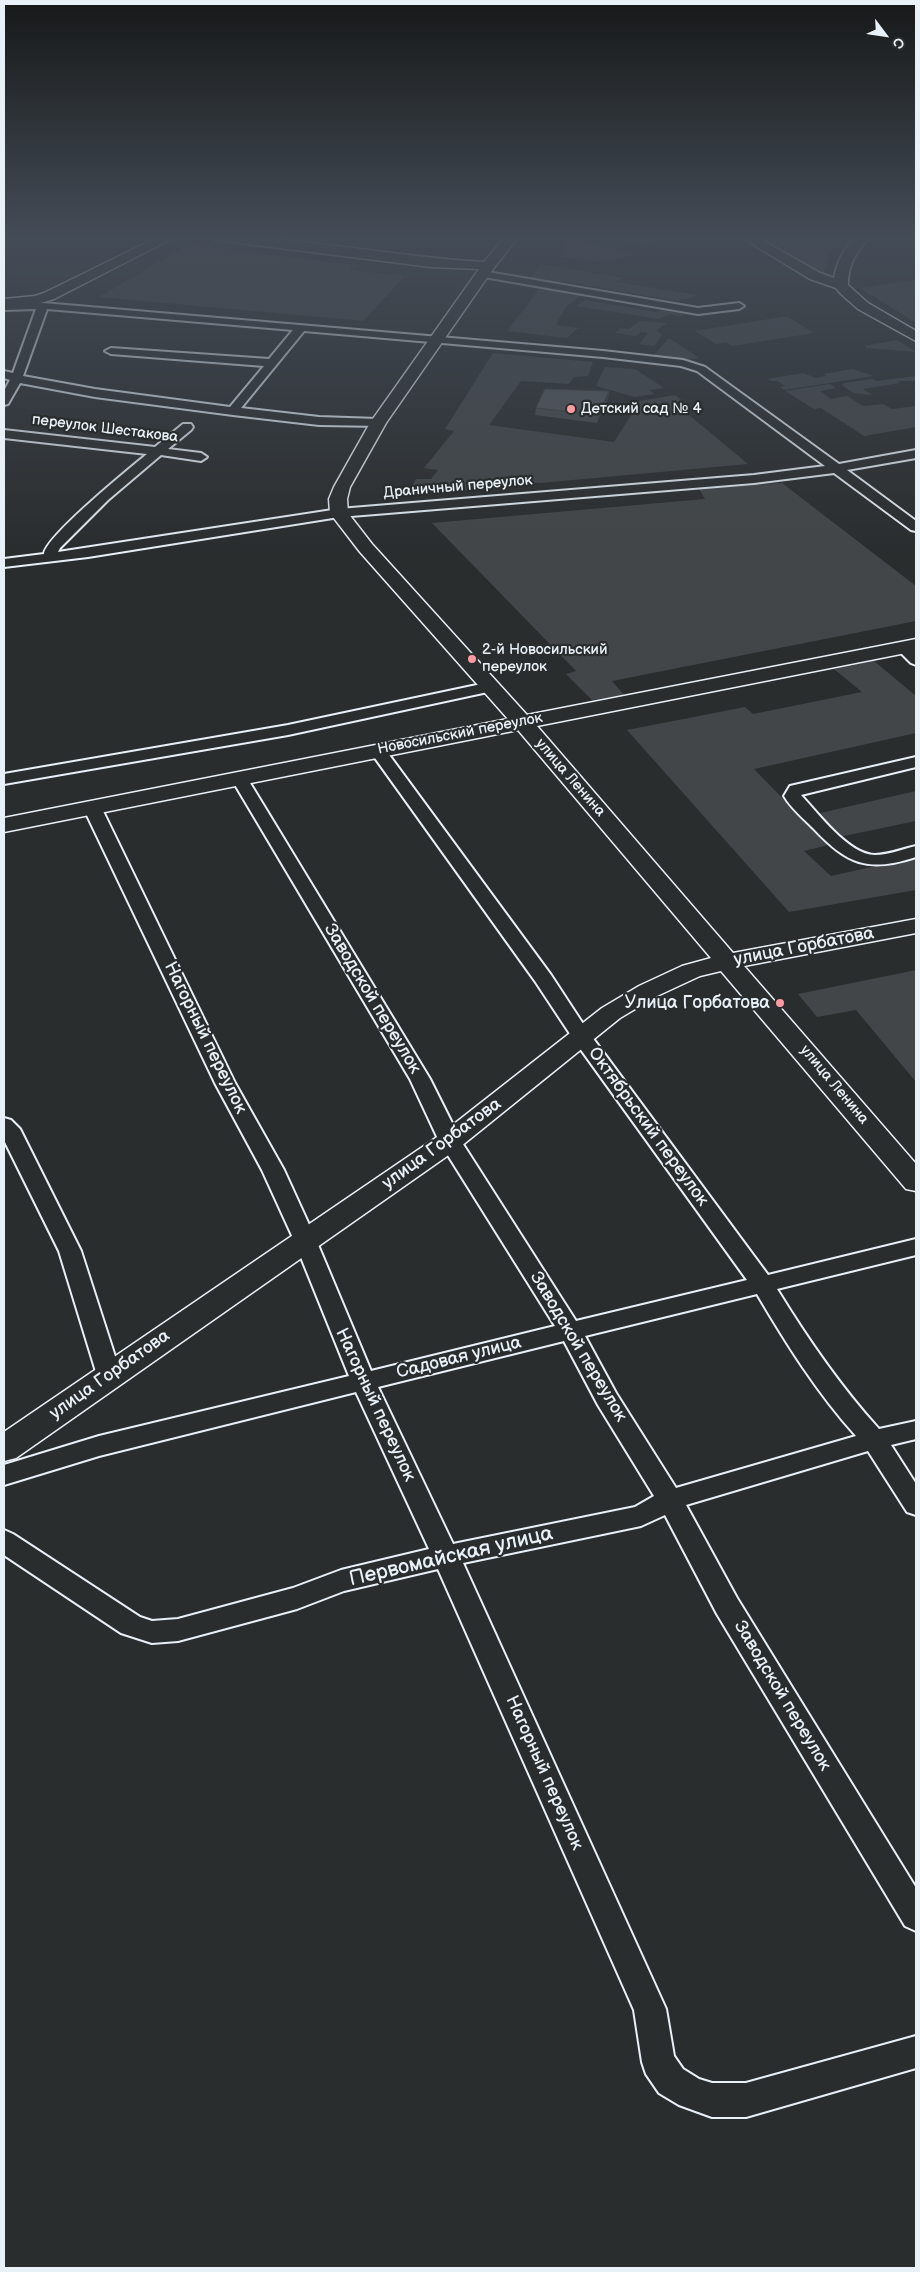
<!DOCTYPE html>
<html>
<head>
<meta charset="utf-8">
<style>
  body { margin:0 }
  #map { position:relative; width:920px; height:2272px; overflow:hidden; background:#2a2d2e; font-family:"Balsamiq Sans",sans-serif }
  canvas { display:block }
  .frame { position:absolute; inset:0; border:5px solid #e8f1f8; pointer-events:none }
  .north { position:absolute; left:860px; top:10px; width:50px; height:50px; -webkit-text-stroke:4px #2a2d2e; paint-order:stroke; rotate:121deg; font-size:14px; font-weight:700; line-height:20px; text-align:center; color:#e8f1f8 }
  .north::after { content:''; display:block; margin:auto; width:18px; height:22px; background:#e8f1f8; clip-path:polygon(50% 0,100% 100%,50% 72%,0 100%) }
</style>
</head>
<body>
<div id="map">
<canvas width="920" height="2272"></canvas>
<div class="frame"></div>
<div class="north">С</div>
</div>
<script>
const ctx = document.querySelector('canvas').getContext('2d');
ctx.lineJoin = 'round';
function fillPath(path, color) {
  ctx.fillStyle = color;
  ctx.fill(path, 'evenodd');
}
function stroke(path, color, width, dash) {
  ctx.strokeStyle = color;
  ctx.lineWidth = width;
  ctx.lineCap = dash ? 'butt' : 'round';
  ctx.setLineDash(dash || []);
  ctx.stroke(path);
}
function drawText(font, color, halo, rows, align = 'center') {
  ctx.font = font + ' "Balsamiq Sans",sans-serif';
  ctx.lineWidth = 4.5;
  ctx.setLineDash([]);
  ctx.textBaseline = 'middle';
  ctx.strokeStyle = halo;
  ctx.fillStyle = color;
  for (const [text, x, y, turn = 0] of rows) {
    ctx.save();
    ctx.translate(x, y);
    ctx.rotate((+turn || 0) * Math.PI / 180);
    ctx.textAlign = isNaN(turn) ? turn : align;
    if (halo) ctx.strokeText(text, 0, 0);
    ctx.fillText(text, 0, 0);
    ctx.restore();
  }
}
const green = new Path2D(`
  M335,236H440L435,240L395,237L387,242Z
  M652,236L664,239L646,247L599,237Z
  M759,236H845L829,255L823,276Z
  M570,239L636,253C609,265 586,261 558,256L565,250L560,249Z
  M189,244L355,265L349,270L405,276L363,321L99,297Z
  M540,264L622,278L615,282L699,295L677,301L562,281L555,284L529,280Z
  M916,280V323L860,288Z
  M541,287L583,294L566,306L556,325L578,328L567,338L507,331Z
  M585,300L656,312L662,310L686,314L681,316L670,314L659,319L576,306Z
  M782,317H788L814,333L732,346L726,342L716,344L695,331Z
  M639,321L667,323L657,330L662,335L654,346L639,344L648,333L641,332L636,336L615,333L621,328L629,329Z
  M669,338L699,358L683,361L652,357Z
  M897,340L916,352L867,348L864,346Z
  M493,353L593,362L588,376L574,377L569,384L521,381L489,425L614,442L640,401L675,395L685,403L677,405L748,464L540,483L507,480L500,489L440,492L410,489L416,479H431L438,470L424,468L454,431L445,429Z
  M605,367L635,369L664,388L650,390L654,394L635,397L596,386Z
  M852,369L874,376L784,390L780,387L785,386L777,381H771L767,379L803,373L816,378L826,376L824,374Z
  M916,376V381H898L900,383L863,389L872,395L853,393L842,385L845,383L872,379L877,381Z
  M830,384L836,388L820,391L831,399L847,396L863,406L883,404L892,409L916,406V427L864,436L821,408L814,409L785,391Z
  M782,483L916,586V621L612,681L624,695L592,700L566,674L576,671L432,523L705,499L699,489Z
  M874,661L916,696V733L754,769L828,845L804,851L831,876L916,857V890L789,912L627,730L745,707L753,714L862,692L834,669Z
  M916,791V821L839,837L816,814Z
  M916,970V1082L856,1010L817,1017L798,994Z`);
const minor = new Path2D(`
  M482,271L698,308L739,303L744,306L739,309L698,314L478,276L477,274Z
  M43,303L603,351L683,360L705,367L839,464L916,450V458L847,470L916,521V531L911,530L834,473L754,483L339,517L88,557L4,567V559L44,554C46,536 129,469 147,454L4,438V430L155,447L183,424H191L193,427L191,430L168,449L201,453L207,457L201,461L161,455L108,500L60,548L58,552L339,509L754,475L825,466L697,371L681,366L603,357L304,331L241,408L319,417L378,419L384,423L382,426L319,425L233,415L95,397L20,383L8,404L4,405V391L10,380L4,378V371L13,373L36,309L4,310V304ZM47,309L293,330L269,359L111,348L105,351L111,354L264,366L230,407L95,389L23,376Z
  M904,643L909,645L916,652V665L911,663L896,648L899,645Z
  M491,682L497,684L499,687L497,690L288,735L4,784V774L288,725Z
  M378,746L384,748L551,975L589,1033L768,1275L916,1239V1255L777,1289C807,1338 840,1386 879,1429L916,1421V1439L891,1445L916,1484V1515L907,1512L868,1451L686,1505L737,1598L916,1888V1931L905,1926L717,1614L665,1515L641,1526L463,1563L661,1998L666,2009L674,2056L683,2069L699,2079L712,2083H746L916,2036V2068L746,2117H712L679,2105L659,2093L646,2074L642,2062L634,2010L438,1569L344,1591L297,1609L178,1641L152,1643L121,1633L4,1555V1530L13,1534L140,1617L152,1621L178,1619L293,1588L341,1570L429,1549L356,1392L99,1456L4,1485V1465L99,1436L349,1376L294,1240L262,1170L215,1083L83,807L86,803H98L101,807L235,1083L284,1170L316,1240L371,1371L555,1326L439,1141L410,1079L231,778L233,774H245L247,778L430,1079L461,1141L576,1321L747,1280L574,1040L535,981L370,751L372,748ZM757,1294C786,1343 817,1393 856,1436L676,1488L616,1393L585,1336ZM564,1341L598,1405L654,1496L635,1507L453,1544L378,1387Z
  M916,757V767L801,795C818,813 849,855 875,855C889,855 902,849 916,846V857C867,873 847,864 813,828C803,818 791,808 784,796L790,786Z
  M4,1118L11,1120L20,1129L81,1251L121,1375L118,1381L109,1384L100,1381L97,1375L59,1251L4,1140Z`);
const major = new Path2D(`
  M160,236H177L54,299L37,304L4,307V299L35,296L44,293Z
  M209,236C301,236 392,257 484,262L506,236H519L493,269L386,423L350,487L347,499L348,513L372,544L527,715L916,639V651L537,726L733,953L916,919V933L744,966L916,1164V1191L906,1189L721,971L700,976L657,996L620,1018L460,1147L16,1458L4,1461V1432L440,1135L602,1008L639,986L682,966L711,958L518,730L4,832V818L508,719L360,552L330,513L329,499L334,487L370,423L479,269L431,267L215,240Z
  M739,236H755L820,273L834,278C837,261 844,248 856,236H870C857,252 848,263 848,285L868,303L916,331V341L858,309L841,294L836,288L810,279Z`);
const wall = new Path2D(`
  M609,391L608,398L597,423L535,415L536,408Z`);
const shadedWall = new Path2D(`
  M609,391L608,398L597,423L598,415Z`);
const building = new Path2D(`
  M545,389L609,391L598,415L536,408Z`);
const markers = [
  [571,409,5,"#ff9aa2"],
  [472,659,5,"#ff9aa2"],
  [780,1003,5,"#ff9aa2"]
];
const farPoinames = [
  ["Детский сад № 4",581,409],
  ["2-й Новосильский",482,650],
  ["переулок",482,667]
];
const farStreetnames = [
  ["переулок Шестакова",105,429,7],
  ["Драничный переулок",458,487,-5],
  ["Новосильский переулок",460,734,-11],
  ["улица Ленина",570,778,49],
  ["улица Ленина",834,1085,50]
];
const streetNames = [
  ["улица Горбатова",804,947,-11],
  ["Заводской переулок",372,999,59],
  ["Нагорный переулок",205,1038,64],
  ["Октябрьский переулок",648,1127,54],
  ["улица Горбатова",442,1144,-36],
  ["Заводской переулок",578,1347,59],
  ["Садовая улица",459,1358,-14],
  ["улица Горбатова",110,1375,-35],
  ["Нагорный переулок",375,1405,65],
  ["Заводской переулок",782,1696,59],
  ["Нагорный переулок",544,1773,66]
];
const poiNames = [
  ["Улица Горбатова",770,1003]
];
const nearStreetnames = [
  ["Первомайская улица",451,1557,-13]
];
fillPath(green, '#424648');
stroke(minor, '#e8f1f8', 4);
stroke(major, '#e8f1f8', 3);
fillPath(minor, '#2a2d2e');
fillPath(major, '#2a2d2e');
fillPath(wall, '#474b4d');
fillPath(shadedWall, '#3a3d3e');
fillPath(building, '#535759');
stroke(building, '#3a3d3e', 1);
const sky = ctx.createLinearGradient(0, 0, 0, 554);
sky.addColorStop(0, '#171919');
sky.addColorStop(0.43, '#444c57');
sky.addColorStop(1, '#444c5700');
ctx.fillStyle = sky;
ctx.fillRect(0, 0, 920, 554);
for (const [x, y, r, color] of markers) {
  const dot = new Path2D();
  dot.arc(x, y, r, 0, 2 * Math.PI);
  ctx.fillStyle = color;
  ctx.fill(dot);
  stroke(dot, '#2a2d2e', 2);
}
drawText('15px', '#e8f1f8', '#2a2d2e', farPoinames, 'left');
drawText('15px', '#e8f1f8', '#2a2d2e', farStreetnames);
drawText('18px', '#e8f1f8', '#2a2d2e', streetNames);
drawText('18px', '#e8f1f8', '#2a2d2e', poiNames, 'right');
drawText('21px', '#e8f1f8', '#2a2d2e', nearStreetnames);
</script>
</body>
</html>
